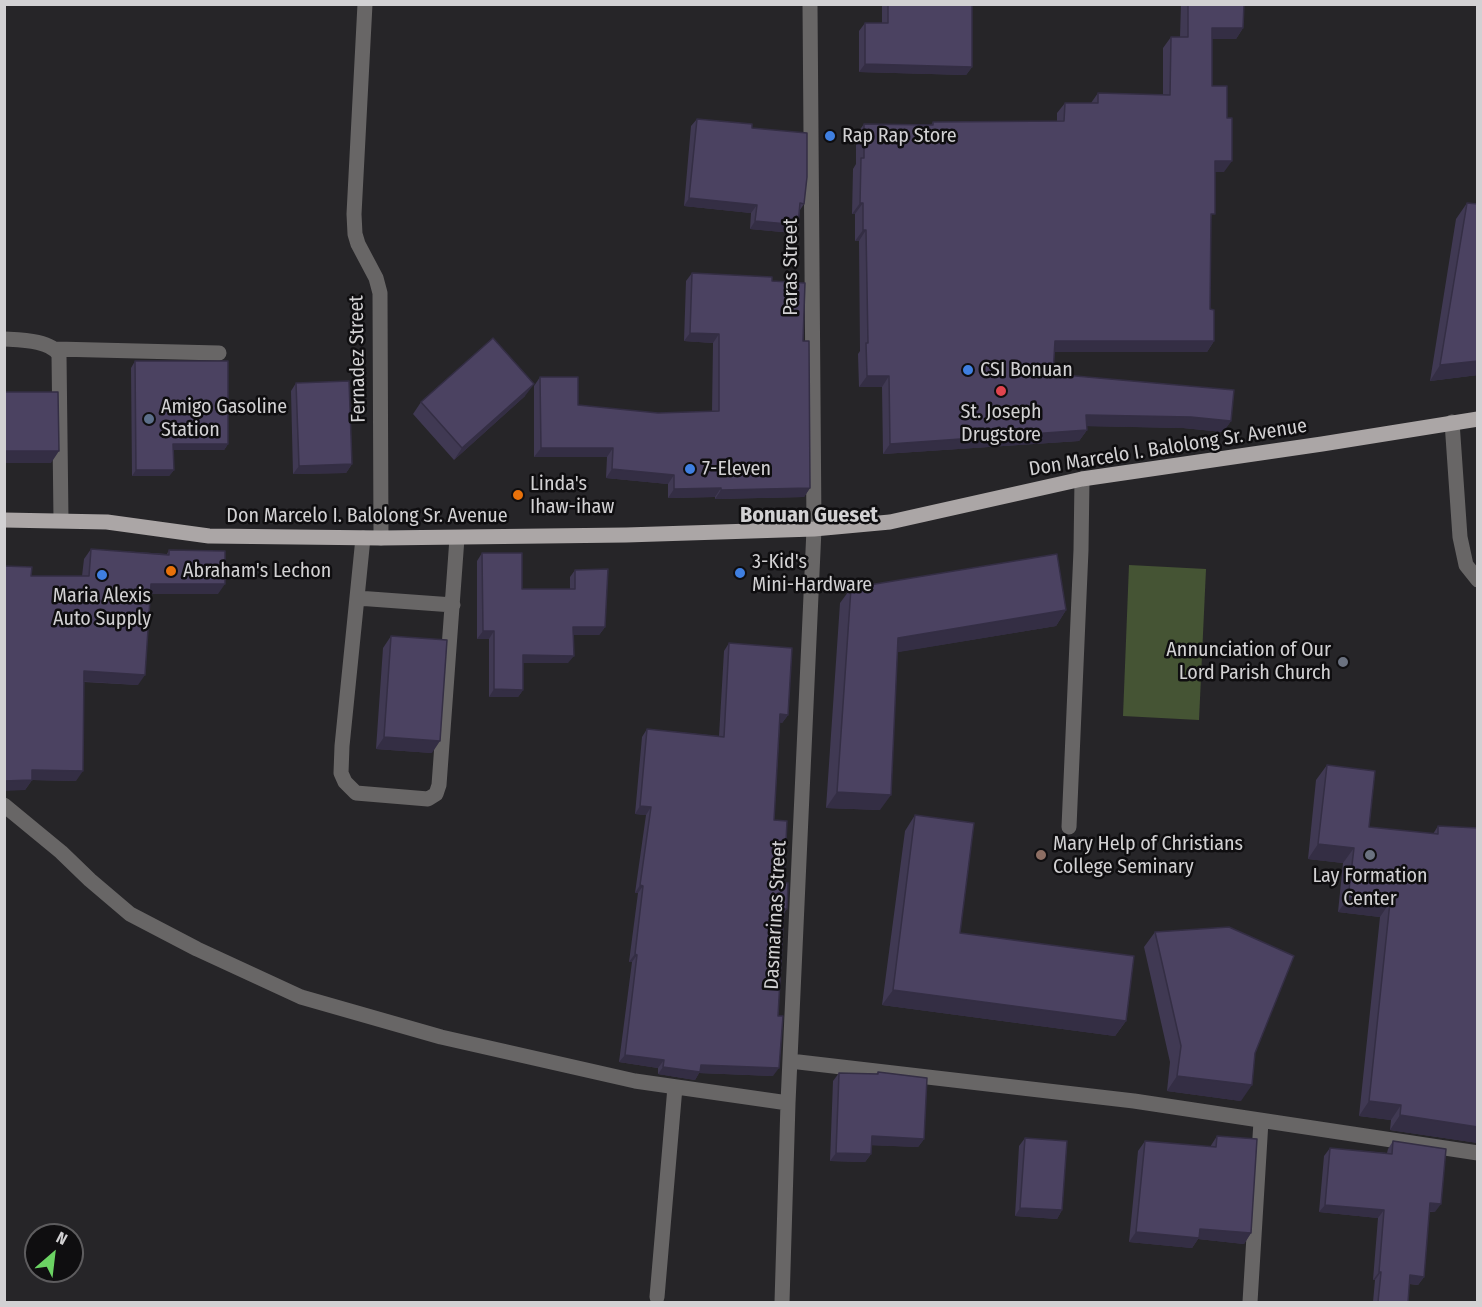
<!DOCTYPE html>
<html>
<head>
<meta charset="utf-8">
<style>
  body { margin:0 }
  #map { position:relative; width:1482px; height:1307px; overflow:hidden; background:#262528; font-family:"Fira Sans Condensed",sans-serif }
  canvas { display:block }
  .frame { position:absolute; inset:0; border:6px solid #d2d1d3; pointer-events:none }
  .north { position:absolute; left:24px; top:1223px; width:60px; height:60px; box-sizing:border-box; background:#0f0e10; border:2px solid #5d5c5e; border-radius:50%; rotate:28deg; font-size:16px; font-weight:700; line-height:24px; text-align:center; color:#d2d1d3 }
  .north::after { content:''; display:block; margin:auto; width:21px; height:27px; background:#6bd363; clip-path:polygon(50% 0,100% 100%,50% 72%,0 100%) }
</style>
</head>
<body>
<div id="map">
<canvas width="1482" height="1307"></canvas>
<div class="frame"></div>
<div class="north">N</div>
</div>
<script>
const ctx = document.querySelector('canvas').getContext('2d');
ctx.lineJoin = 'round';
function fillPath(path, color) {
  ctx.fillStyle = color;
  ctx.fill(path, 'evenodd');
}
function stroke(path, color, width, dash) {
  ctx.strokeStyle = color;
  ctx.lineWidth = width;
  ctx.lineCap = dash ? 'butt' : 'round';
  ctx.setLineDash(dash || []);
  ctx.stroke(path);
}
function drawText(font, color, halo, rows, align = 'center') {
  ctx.font = font + ' "Fira Sans Condensed",sans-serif';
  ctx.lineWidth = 5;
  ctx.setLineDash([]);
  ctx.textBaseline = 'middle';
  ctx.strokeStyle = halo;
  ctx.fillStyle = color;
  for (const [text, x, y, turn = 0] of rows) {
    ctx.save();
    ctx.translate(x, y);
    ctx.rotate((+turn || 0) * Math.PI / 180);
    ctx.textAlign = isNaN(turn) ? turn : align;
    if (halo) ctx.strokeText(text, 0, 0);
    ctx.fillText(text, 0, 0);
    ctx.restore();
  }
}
const green = new Path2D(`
  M1129,565L1206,569L1199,720L1123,716Z`);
const minor = new Path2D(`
  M365,4L354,214L355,234L358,244L376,278L380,293L381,538
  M4,339C20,340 51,340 59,355L61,520
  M56,349L219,353
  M1452,422L1460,537L1466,565L1478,580
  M363,538L342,746L341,773L345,782L356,793L428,799L436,794L439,785L457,538
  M357,598L453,605
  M4,805L61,852L90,880L130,914L197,949L301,997L441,1037L635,1081L788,1103
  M1069,827L1081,550L1082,479
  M790,1061L1134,1101L1478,1153
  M657,1297L675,1087
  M782,1302L788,1103L814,529L810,4
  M1250,1302L1261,1121`);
const major = new Path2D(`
  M4,520L107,522L209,536L381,538L626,535L814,529L890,522L1082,479L1322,444L1478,419`);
const wall = new Path2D(`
  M882,4H972V67L966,75L859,72V31L865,23H882Z
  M1181,4H1244L1243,28L1236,39H1212V86L1224,172H1215L1211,220L1210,309L1214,341L1207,352H1054L1053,374L1231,421L1223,432L1183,428L1087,426V430L1079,441L883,454L882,387H859L858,354L860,351L859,241H855V214H852L853,169L856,164V135L864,124L931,125L933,122L1057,121V113L1065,103H1091L1098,93L1163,95V48L1171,37H1180Z
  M697,119L752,128L804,204L800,210L798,225L793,233L750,229L751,213L684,206L691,126Z
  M1467,203L1478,204V375L1430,381L1456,219Z
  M692,273L772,281L803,341L810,488L804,497L715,499V497L668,498V484L606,478L607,457H534V386L540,377L578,405L658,413L712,412L713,343L684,341L686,281Z
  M135,361L228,444L224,450H173L174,470L169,476H132L131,368Z
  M296,383L352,464L346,473L293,474L291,391Z
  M525,396L454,460L413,414L421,402Z
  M91,549L167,554L169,550L218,594H150L138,685L84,682L76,781L32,780L25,790L31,576H82L84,559Z
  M482,553L522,589H570V577L575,570L605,627L599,635H573L568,663H523V690L518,697H489V639H477V561Z
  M851,588L1066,610L1056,626L897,652L880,810L826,808L840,603Z
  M391,636L432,753L376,749L383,648Z
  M729,643L788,715L782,723L780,722L774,820L784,883L787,909L783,914L773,1076L699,1073L695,1080L658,1074V1068L619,1062L632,962H629L638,893H635L646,815L635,814L642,737L647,729L719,736L724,651Z
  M1327,765L1369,827L1433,834L1438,826L1478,1143L1390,1130L1391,1120L1359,1116L1380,917L1338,912L1343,863L1308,859L1316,780Z
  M915,815L960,933L1126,1021L1115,1036L882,1005L905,831Z
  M1155,932L1241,1101L1167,1091L1170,1062L1144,947Z
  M878,1072L924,1139L918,1147L871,1145V1154L865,1162L830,1161L833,1081L839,1073L876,1074Z
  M1217,1136L1251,1233L1244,1244L1198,1239L1192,1248L1129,1242L1138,1151L1145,1141L1210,1147Z
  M1025,1138L1062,1210L1057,1219L1015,1216L1019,1146Z
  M1393,1141L1435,1212H1429L1424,1277L1418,1285L1409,1284L1408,1302H1373L1375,1280H1373L1378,1218L1319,1212L1324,1156L1330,1148L1387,1153L1388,1149Z`);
const shadedWall = new Path2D(`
  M1212,28H1243L1236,39H1205Z
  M865,64L972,67L966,75L859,72Z
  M1215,161H1232L1224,172H1207Z
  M689,198L757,205L751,213L684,206Z
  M860,203H863L855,214H852Z
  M755,221L798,225L793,233L750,229Z
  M863,230H866L859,241H855Z
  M690,333L719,334L713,343L684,341Z
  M1055,341H1214L1207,352H1047Z
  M1478,361V375L1430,381L1440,365Z
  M867,376H889L882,387H859Z
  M534,384L525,396L454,460L462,448Z
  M1086,415L1191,417L1231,421L1223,432L1183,428L1079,426Z
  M1087,430L1079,441L883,454L890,444Z
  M173,444H228L224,450H169Z
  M541,448H613L607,457H534Z
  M4,451H59L51,463H4Z
  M352,464L346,473L293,474L299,466Z
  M612,469L674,475L668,484L606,478Z
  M136,470H174L169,476H132Z
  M721,488L715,497L668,498L674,489Z
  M810,488L804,497L715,499L721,490Z
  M151,584H225L218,594H144Z
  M1066,610L1056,626L887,654L898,638Z
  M573,627H605L599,635H568Z
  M483,631H494L489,639H477Z
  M523,655L574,656L568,663H518Z
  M84,671L145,675L138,685L77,681Z
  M494,689L523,690L518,697H489Z
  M780,714L788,715L782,723L775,722Z
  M384,737L440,741L432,753L376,749Z
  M32,770L83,771L76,781L32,780L25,790L4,791V781Z
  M837,792L891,795L880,810L826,808Z
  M640,806L651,807L646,815L635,814Z
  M1318,844L1354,848L1343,863L1308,859Z
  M640,885L643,886L638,893H635Z
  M1348,898L1390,902L1380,917L1338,912Z
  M635,954L637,955L632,962H629Z
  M893,990L1126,1021L1115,1036L882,1005Z
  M625,1055L664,1060L658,1068L619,1062Z
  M701,1065L779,1068L773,1076L699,1073L695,1080L658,1074L663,1067Z
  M1177,1076L1252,1085L1241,1101L1167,1091Z
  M1369,1101L1401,1105L1391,1120L1359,1116Z
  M1400,1115L1478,1127V1143L1390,1130Z
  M872,1136L924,1139L918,1147L866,1145Z
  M836,1153L871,1154L865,1162L830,1161Z
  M1430,1203L1441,1204L1435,1212L1425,1211Z
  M1325,1205L1384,1210L1378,1218L1319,1212Z
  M1020,1208L1062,1210L1057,1219L1015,1216Z
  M1200,1229L1251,1233L1244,1244L1198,1239L1192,1248L1129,1242L1136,1232Z
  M1379,1272H1381L1375,1280H1373Z
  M1410,1275L1424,1277L1418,1285L1405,1283Z`);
const building = new Path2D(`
  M888,4H972V67L865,64V23H888Z
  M1188,4H1244L1243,28H1212V86H1227V118H1232V161H1215V214H1211L1210,309L1214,310V341H1055L1053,374L1234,390L1231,421L1191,417L1086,415L1087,430L890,444L889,376H867L866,343H868L866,230H863V203H860L861,158H864V124L933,125V122L1064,121L1065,103H1098V93L1170,95L1171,37H1188Z
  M697,119L752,124V128L807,133V177L804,204L800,203L798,225L755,221L757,205L689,198Z
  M1467,203L1478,204V361L1440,365Z
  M692,273L772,277V281L805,283L803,341H809L810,488L721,490V488L674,489V475L612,469L613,448H541L540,377H578V405L658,413L719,411V334L690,333Z
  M493,338L534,384L462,448L421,402Z
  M135,361H228V444H173L174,470H136Z
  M349,381L352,464L299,466L296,383Z
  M4,392H58L59,451H4Z
  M91,549L169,555V550L225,551V584H151L145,675L84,671L83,771L32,770V780L4,781V566L32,567L31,576H89Z
  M482,553H522V589H575V570L608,569L605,627H573L574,656L523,655V690L494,689V631H483Z
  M1057,554L1066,610L898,638L891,795L837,792L851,588Z
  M391,636L447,640L440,741L384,737Z
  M729,643L792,648L788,715L780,714L774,820L787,821L784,883H788L787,909H784L778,1016H783L779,1068L701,1065L700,1072L663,1067L664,1060L625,1055L637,955L635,954L643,886L640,885L651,807L640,806L647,729L724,737Z
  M1327,765L1375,771L1369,827L1438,834V826L1478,828V1127L1400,1115L1401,1105L1369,1101L1390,902L1348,898L1354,848L1318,844Z
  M915,815L974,823L960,933L1134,956L1126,1021L893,990Z
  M1229,927L1294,956L1255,1053L1252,1085L1177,1076L1181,1046L1155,932Z
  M878,1072L927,1078L924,1139L872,1136L871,1154L836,1153L839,1073L878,1074Z
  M1217,1136L1257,1139L1251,1233L1200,1229L1199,1238L1136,1232L1145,1141L1216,1147Z
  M1025,1138L1067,1141L1062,1210L1020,1208Z
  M1393,1141L1446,1149L1441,1204L1430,1203L1424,1277L1410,1275L1408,1302H1378L1381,1272H1379L1384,1210L1325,1205L1330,1148L1392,1154Z`);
const markers = [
  [830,136,6,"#3f7fe0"],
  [968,370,6,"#3f7fe0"],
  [1001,391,6,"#e0444e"],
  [149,419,6,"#5c6f8a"],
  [690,469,6,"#3f7fe0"],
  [518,495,6,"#e8710a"],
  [171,571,6,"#e8710a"],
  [740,573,6,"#3f7fe0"],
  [102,575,6,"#3f7fe0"],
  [1343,662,6,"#6b7280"],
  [1041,855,6,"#8d6e63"],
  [1370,855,6,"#6b7280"]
];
const poiNames = [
  ["Rap Rap Store",842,136],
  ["CSI Bonuan",980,370],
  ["Amigo Gasoline",161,407],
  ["Station",161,430],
  ["St. Joseph",1001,412,"center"],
  ["Drugstore",1001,435,"center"],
  ["7-Eleven",702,469],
  ["Linda's",530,484],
  ["Ihaw-ihaw",530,507],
  ["3-Kid's",752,562],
  ["Mini-Hardware",752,585],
  ["Abraham's Lechon",183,571],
  ["Maria Alexis",102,596,"center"],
  ["Auto Supply",102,619,"center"],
  ["Annunciation of Our",1331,650,"right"],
  ["Lord Parish Church",1331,673,"right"],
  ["Mary Help of Christians",1053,844],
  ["College Seminary",1053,867],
  ["Lay Formation",1370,876,"center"],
  ["Center",1370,899,"center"]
];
const streetNames = [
  ["Paras Street",791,267,-90],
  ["Fernadez Street",358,359,-91],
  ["Don Marcelo I. Balolong Sr. Avenue",1168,448,-9],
  ["Don Marcelo I. Balolong Sr. Avenue",367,516],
  ["Dasmarinas Street",776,915,-87]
];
const quarterNames = [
  ["Bonuan Gueset",809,516]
];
fillPath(green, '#455434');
stroke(minor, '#686666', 15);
stroke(major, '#aba6a6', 15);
fillPath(wall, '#403953');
fillPath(shadedWall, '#342e44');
fillPath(building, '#4b4261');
stroke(building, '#342e44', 1.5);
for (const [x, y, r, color] of markers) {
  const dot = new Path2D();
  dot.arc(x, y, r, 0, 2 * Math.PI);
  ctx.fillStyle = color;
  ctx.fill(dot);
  stroke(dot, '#0f0e10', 2);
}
drawText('20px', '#d2d1d3', '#0f0e10', poiNames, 'left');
drawText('20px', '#d2d1d3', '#0f0e10', streetNames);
drawText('bold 22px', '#d2d1d3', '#0f0e10', quarterNames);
</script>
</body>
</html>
